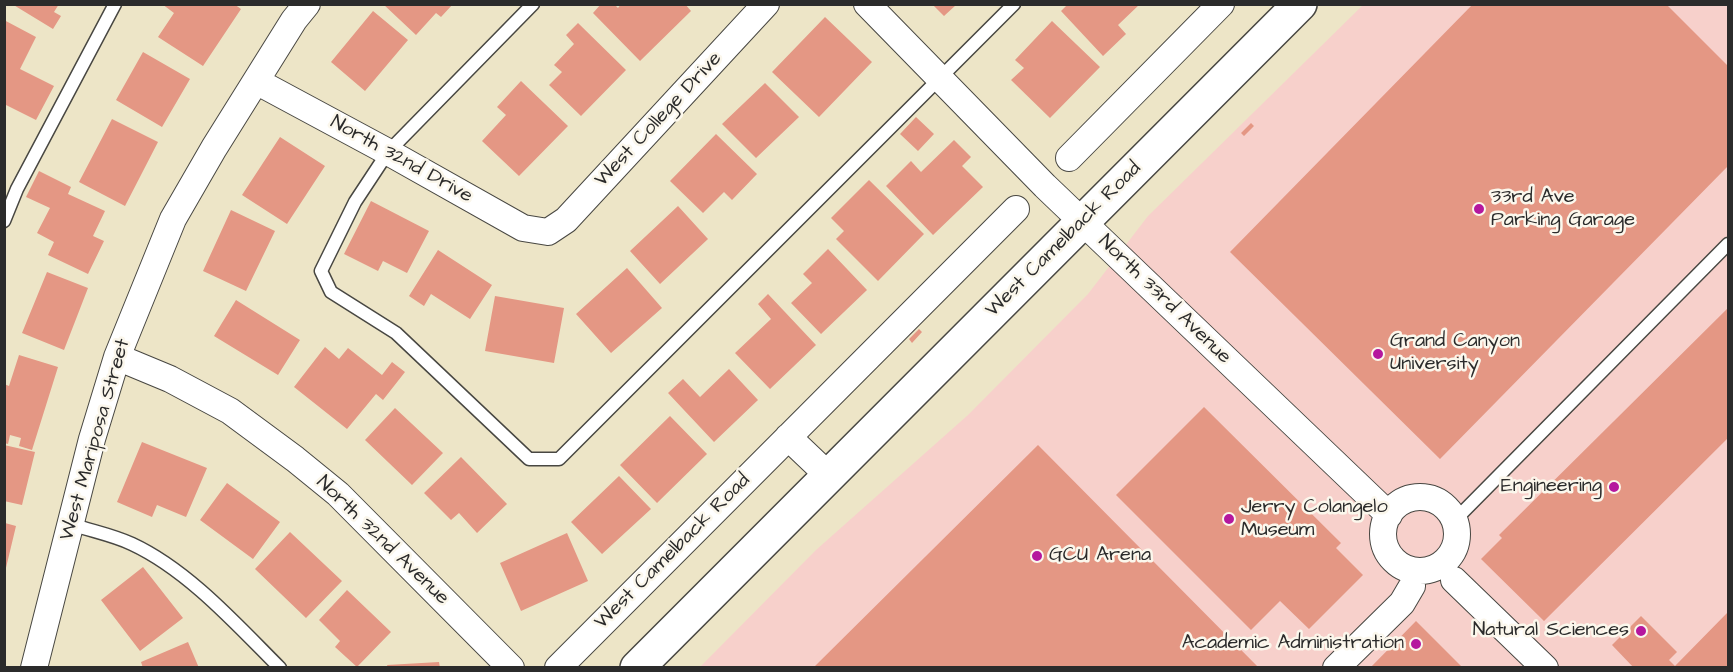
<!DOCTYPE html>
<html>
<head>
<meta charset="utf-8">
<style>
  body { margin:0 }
  #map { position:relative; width:1733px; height:672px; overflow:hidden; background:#ede5c7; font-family:"Architects Daughter",sans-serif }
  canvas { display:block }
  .frame { position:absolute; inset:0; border:6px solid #2b2b2b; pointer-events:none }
</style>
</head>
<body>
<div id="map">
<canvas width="1733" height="672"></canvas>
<div class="frame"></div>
</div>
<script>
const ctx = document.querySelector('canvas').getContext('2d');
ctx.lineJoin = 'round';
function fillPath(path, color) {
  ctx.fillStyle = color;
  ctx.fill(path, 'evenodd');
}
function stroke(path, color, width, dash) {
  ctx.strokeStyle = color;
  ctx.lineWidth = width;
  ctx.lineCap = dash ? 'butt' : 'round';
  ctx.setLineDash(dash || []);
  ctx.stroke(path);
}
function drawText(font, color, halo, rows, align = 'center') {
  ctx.font = font + ' "Architects Daughter",sans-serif';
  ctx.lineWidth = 5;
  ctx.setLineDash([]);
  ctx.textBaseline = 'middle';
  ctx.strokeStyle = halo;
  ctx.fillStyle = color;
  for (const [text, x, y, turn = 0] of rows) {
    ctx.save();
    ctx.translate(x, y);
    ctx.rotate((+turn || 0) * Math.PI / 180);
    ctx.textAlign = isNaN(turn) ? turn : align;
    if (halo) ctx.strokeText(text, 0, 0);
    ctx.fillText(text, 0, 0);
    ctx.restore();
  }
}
const built = new Path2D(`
  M1363,5H1728V667L699,668L816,550L968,415L1088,294L1148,216Z`);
const building = new Path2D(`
  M12,4H59L54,12L61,16L53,29Z
  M162,4H234L241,9L203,66L158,37L174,13Z
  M383,4H453L441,17L436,13L416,35Z
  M601,4H614L618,8L621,4H685L691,11L640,61L593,13Z
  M1068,4H1140L1118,25L1126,34L1103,56L1061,11Z
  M1473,4H1666L1728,66V166L1440,459L1230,252Z
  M933,5H956L944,16Z
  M373,11L408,40L365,91L331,62Z
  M825,17L872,62L819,117L772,72Z
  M4,20L36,37L20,69L54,86L36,120L4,104Z
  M1052,21L1100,67L1050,118L1011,80L1024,68L1015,60Z
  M578,23L626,70L581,116L549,85L562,72L554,65L574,44L566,35Z
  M143,52L190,79L162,127L116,100Z
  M521,81L568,126L519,176L482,141L506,115L497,107Z
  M765,83L799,117L756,158L722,124Z
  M916,117L934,134L918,151L900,134Z
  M112,119L158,142L125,206L79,182Z
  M1251,123L1254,126L1244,136L1241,133Z
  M716,134L757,174L732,200L724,192L703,213L670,181Z
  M280,137L325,166L287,224L242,195Z
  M954,140L971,157L962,166L983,187L933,235L886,186L911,161L921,172Z
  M39,171L71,187L68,194L105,211L93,236L104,241L88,274L48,255L54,242L37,233L50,208L26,197Z
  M869,180L924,234L878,281L836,239L844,231L831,218Z
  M371,201L429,231L407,273L383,261L378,271L344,254Z
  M678,206L708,239L660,284L630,251Z
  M231,210L275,231L246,291L203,271Z
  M828,249L867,290L821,334L791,303L812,283L803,274Z
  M438,250L492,285L470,319L431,294L424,306L409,296Z
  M627,268L662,308L611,353L576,314Z
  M47,272L88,288L64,350L22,333Z
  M768,294L816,345L770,389L735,353L771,319L758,304Z
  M495,296L564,308L554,363L485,351Z
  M236,300L300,340L278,375L214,336Z
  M1728,308V438L1544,621L1481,559L1502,538L1499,535Z
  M919,329L922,332L912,343L909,339Z
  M325,347L339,359L348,348L382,375L392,362L405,372L383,400L376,394L347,429L294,387Z
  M19,355L58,367L32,450L19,446L21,438L10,435L8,444L4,443V384L9,386Z
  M729,369L758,400L714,442L668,393L683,379L700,397Z
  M1204,407L1341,543L1336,548L1363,575L1309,629L1280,601L1251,630L1116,495Z
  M395,408L443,453L412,485L365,440Z
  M670,416L707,454L657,503L620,465Z
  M142,442L207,468L186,517L157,505L152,517L117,502Z
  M4,445L35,452L22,505L4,501Z
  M1038,445L1259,668H813Z
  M461,457L507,504L477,533L459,513L451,520L424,493Z
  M619,476L651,509L602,554L571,522Z
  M227,483L280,522L253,559L200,520Z
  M5,523L16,526L5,572Z
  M290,532L342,581L306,618L255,569Z
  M567,533L588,581L521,611L500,563Z
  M143,567L183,618L140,651L101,600Z
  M347,590L391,632L357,667L335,647L340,641L319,620Z
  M1728,612V668H1634L1612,645L1641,616L1677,652L1669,660L1675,666Z
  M1416,621L1463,668H1370Z
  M188,642L199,668H143L141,662Z
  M439,662L440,668H388L387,665Z`);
const lane = new Path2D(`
  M533,4L388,152L355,202L321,271L331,292L396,333L529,459H559L1014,4
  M4,221L17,189L115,4
  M1454,521L1728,244
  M71,524C91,531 113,535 132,544C188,570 237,625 280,668`);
const street = new Path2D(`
  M867,4L1045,186L1389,515
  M256,81L388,152L523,228L548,232L566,220L766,4
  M1069,158L1221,4
  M117,357L170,379L230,411L295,459L338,494L511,668
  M788,437L829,476
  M1383 534a37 37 0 1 1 74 0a37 37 0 1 1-74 0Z
  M1454,580L1545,668
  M34,668L92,439L117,357L173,219L214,148L294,20L307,4
  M558,668L1016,209
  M1336,668L1402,603L1412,586`);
const primary = new Path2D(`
  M637,668L1300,4`);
const markers = [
  [1479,209,6,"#b5179e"],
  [1378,354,6,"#b5179e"],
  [1614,487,6,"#b5179e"],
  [1229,519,6,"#b5179e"],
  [1037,556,6,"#b5179e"],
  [1641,631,6,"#b5179e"],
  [1416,644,6,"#b5179e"]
];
const streetNames = [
  ["West College Drive",659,120,-47],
  ["North 32nd Drive",401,160,29],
  ["West Camelback Road",1064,240,-45],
  ["North 33rd Avenue",1164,300,44],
  ["West Mariposa Street",96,440,-74],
  ["North 32nd Avenue",382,541,44],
  ["West Camelback Road",673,552,-45]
];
const poiNames = [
  ["33rd Ave",1491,198],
  ["Parking Garage",1491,221],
  ["Grand Canyon",1390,342],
  ["University",1390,365],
  ["Engineering",1602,487,"right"],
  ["Jerry Colangelo",1241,508],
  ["Museum",1241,531],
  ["GCU Arena",1049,556],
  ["Natural Sciences",1629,631,"right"],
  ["Academic Administration",1404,644,"right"]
];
fillPath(built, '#f7d0cb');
fillPath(building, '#e49784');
stroke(lane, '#484742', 15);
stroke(street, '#484742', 28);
stroke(primary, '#484742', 36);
stroke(lane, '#fff', 12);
stroke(street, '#fff', 26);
stroke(primary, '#fff', 33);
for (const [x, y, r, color] of markers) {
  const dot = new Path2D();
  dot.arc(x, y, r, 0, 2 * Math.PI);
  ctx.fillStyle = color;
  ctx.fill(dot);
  stroke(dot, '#fbf7ec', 2);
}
drawText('20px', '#2b2b2b', '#fbf7ec', streetNames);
drawText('20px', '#2b2b2b', '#fbf7ec', poiNames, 'left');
</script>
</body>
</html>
